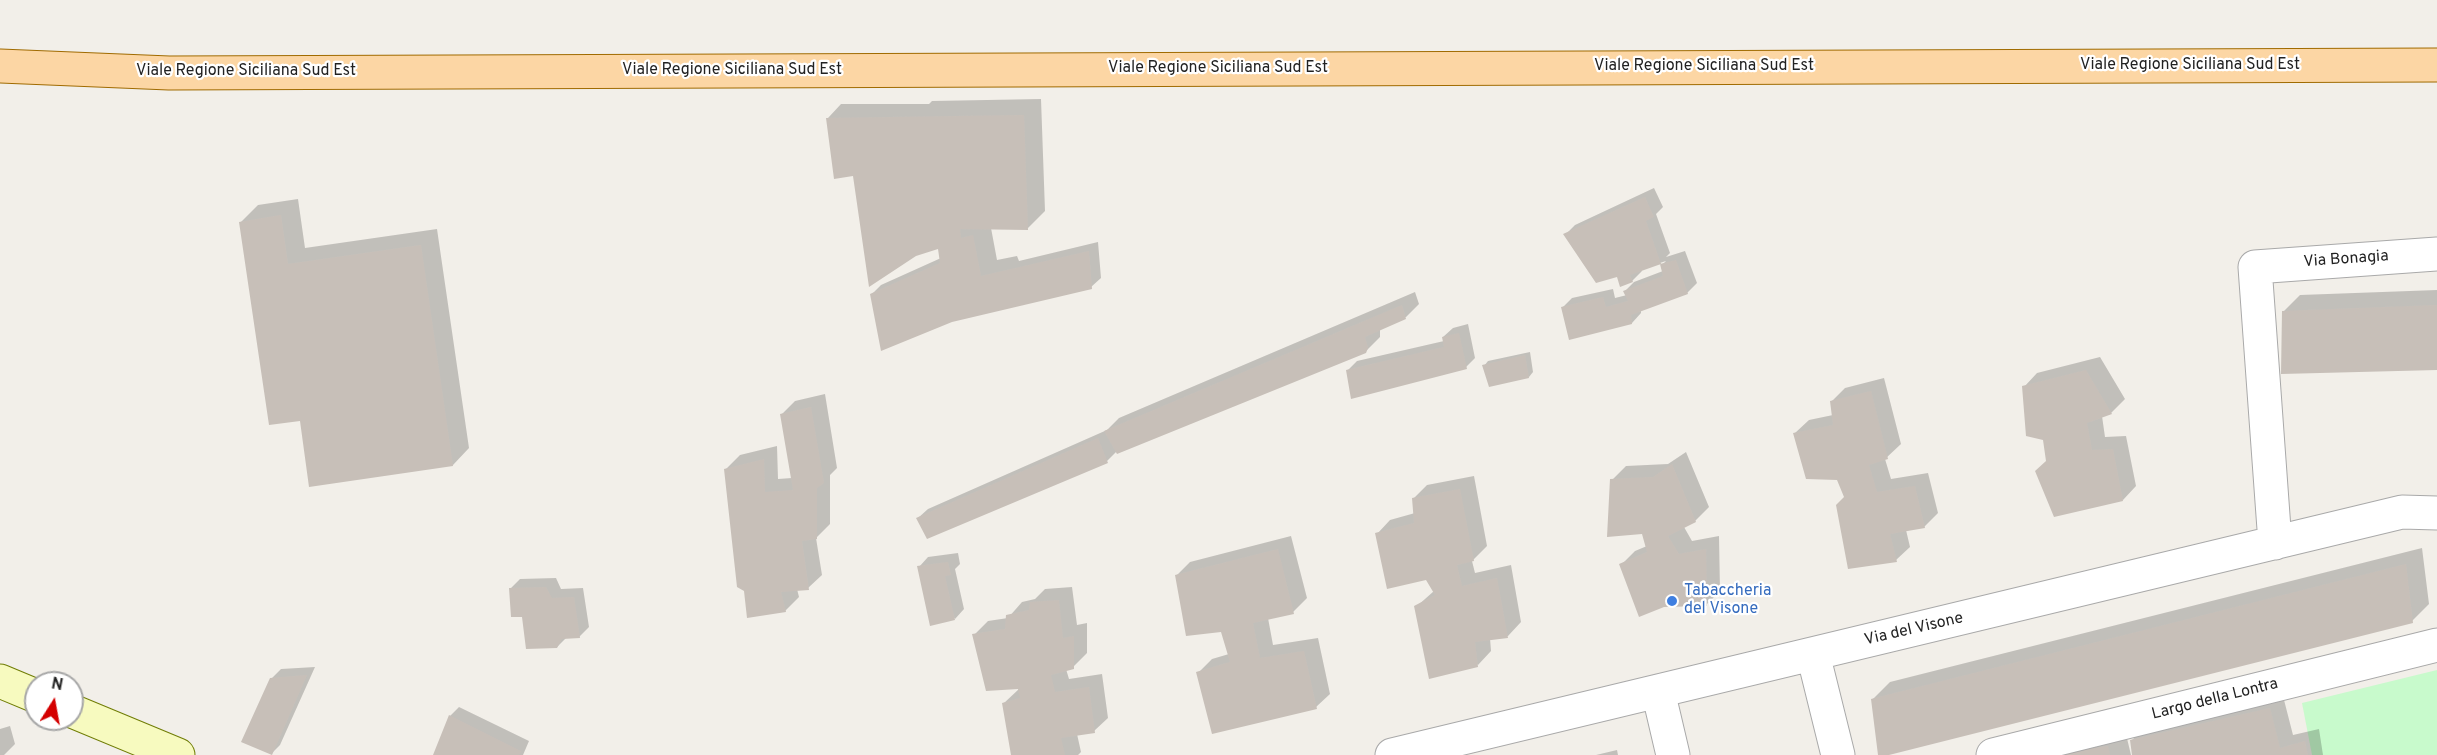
<!DOCTYPE html>
<html>
<head>
<meta charset="utf-8">
<style>
  body { margin:0 }
  #map { position:relative; width:2437px; height:755px; overflow:hidden; background:#f2efe9; font-family:Overpass,sans-serif }
  canvas { display:block }
  .north { position:absolute; left:24px; top:671px; width:60px; height:60px; box-sizing:border-box; background:#fff; border:2px solid #a7a7a7; border-radius:50%; rotate:11deg; font-size:16px; font-weight:700; line-height:24px; text-align:center; color:#222 }
  .north::after { content:''; display:block; margin:auto; width:21px; height:27px; background:#d40000; clip-path:polygon(50% 0,100% 100%,50% 72%,0 100%) }
</style>
</head>
<body>
<div id="map">
<canvas width="2437" height="755"></canvas>
<div class="north">N</div>
</div>
<script>
const ctx = document.querySelector('canvas').getContext('2d');
ctx.lineJoin = 'round';
function fillPath(path, color) {
  ctx.fillStyle = color;
  ctx.fill(path, 'evenodd');
}
function stroke(path, color, width, dash) {
  ctx.strokeStyle = color;
  ctx.lineWidth = width;
  ctx.lineCap = dash ? 'butt' : 'round';
  ctx.setLineDash(dash || []);
  ctx.stroke(path);
}
function drawText(font, color, halo, rows, align = 'center') {
  ctx.font = font + ' Overpass,sans-serif';
  ctx.lineWidth = 4.5;
  ctx.setLineDash([]);
  ctx.textBaseline = 'middle';
  ctx.strokeStyle = halo;
  ctx.fillStyle = color;
  for (const [text, x, y, turn = 0] of rows) {
    ctx.save();
    ctx.translate(x, y);
    ctx.rotate((+turn || 0) * Math.PI / 180);
    ctx.textAlign = isNaN(turn) ? turn : align;
    if (halo) ctx.strokeText(text, 0, 0);
    ctx.fillText(text, 0, 0);
    ctx.restore();
  }
}
const park = new Path2D(`
  M2437,670V755H2312L2302,703Z`);
const shadow = new Path2D(`
  M1041,99L1045,211L1028,228H991L997,260L1017,256L1019,261L1098,242L1101,278L1091,287L951,321L871,295L881,285L941,258L939,248L854,174L828,118L841,104H929L932,101Z
  M1654,188L1663,207L1656,214L1670,253L1666,257L1685,251L1697,283L1687,293L1641,310V313L1632,323L1562,308L1572,298L1613,289L1615,298L1627,295L1625,291L1634,282L1663,271L1662,265L1666,261L1641,269L1642,271L1632,281L1617,275L1565,235L1575,225Z
  M298,199L305,248L437,229L469,448L453,465L301,419L241,222L258,205Z
  M2437,290V369L2283,312L2300,295Z
  M1415,292L1419,304L1406,317L1380,329V337L1366,351L1117,451L1107,461L918,518L928,509L1107,430L1119,418Z
  M1468,324L1475,358L1466,367L1347,371L1357,361L1444,341L1443,337L1453,328Z
  M1530,352L1533,372L1529,377L1484,366L1488,361Z
  M2100,357L2125,399L2111,413L2102,416L2105,437L2126,436L2136,486L2123,500L2047,461L2044,439L2024,387L2037,373Z
  M1884,378L1901,444L1885,459L1891,479L1928,473L1938,513L1924,527L1906,530L1910,547L1896,560L1846,497L1838,478L1795,433L1809,420L1833,415L1831,402L1845,388Z
  M825,394L837,468L830,475V524L816,538L822,575L808,588L797,589L799,597L785,611L726,469L740,455L777,446L778,479L792,478L781,415L795,401Z
  M1686,452L1709,507L1695,521L1684,527L1692,541L1719,536L1720,591L1706,605L1621,565L1635,551L1647,546L1644,533L1612,480L1626,466L1668,464Z
  M1474,476L1487,546L1472,561L1475,573L1511,565L1521,622L1508,636L1490,638L1491,651L1478,665L1416,607L1434,591L1427,579L1377,534L1390,520L1415,513L1413,499L1427,485Z
  M1291,536L1307,598L1293,612L1268,618L1273,645L1318,638L1330,694L1316,707L1198,673L1212,659L1229,654L1222,631L1176,576L1190,562Z
  M2422,548L2429,604L2412,621L1879,755L1873,699L1890,682Z
  M958,553L960,564L955,569L964,609L955,619L919,567L928,557Z
  M556,578L561,589L583,588L589,627L579,637L566,638L557,647L523,615L510,589L520,579Z
  M1072,587L1077,625L1087,623V653L1073,667L1066,669L1069,679L1102,674L1108,718L1094,731L1077,734L1081,752L1078,755H1016L1003,704L1020,688L974,635L988,621L1008,618L1022,602L1035,599L1045,589Z
  M315,667L280,745L271,754V679L281,669Z
  M2283,696L2293,735L2319,729L2323,755H2134L2131,741L2145,727Z
  M459,707L529,741L523,755H435L450,716Z
  M10,726L15,744L4,755H0V729Z
  M2125,730L2131,755H2034Z
  M1617,750L1618,755H1596Z`);
const building = new Path2D(`
  M1024,115L1028,230L960,229L961,238L973,235L981,276L1089,251L1092,289L952,322L881,351L870,294L940,263L938,249L916,256L869,287L853,176L834,179L826,118Z
  M1645,197L1654,217L1646,221L1661,264L1630,275L1633,282L1620,287L1617,277L1596,283L1563,234Z
  M281,215L288,264L421,245L453,466L309,487L300,421L269,425L239,222Z
  M1676,260L1688,294L1631,315L1632,324L1569,340L1561,307L1603,297L1606,307L1628,301L1623,291L1663,276L1660,264Z
  M1402,305L1406,319L1365,337L1368,348L1366,353L1117,454L1104,431Z
  M2437,305V370L2281,374L2282,311Z
  M1459,333L1467,369L1351,399L1346,370L1444,347L1442,337Z
  M1525,355L1529,378L1489,387L1482,365Z
  M2086,370L2112,414L2087,423L2092,450L2113,449L2123,501L2054,517L2035,471L2046,461L2043,440L2026,436L2022,386Z
  M1871,391L1888,459L1869,465L1877,492L1915,486L1925,528L1890,534L1897,562L1848,569L1836,505L1844,497L1837,480L1806,479L1793,433L1833,425L1830,401Z
  M811,407L824,483L817,488V539L802,541L809,590L781,592L786,612L747,618L744,591L737,587L724,469L764,459L765,492L793,490L780,414Z
  M1098,438L1108,463L927,539L916,518Z
  M1672,464L1696,522L1668,536L1679,554L1706,549L1707,606L1664,607L1639,617L1619,564L1647,552L1642,534L1607,537L1610,479L1653,477Z
  M1460,489L1474,561L1457,565L1462,586L1497,578L1508,638L1475,642L1478,667L1429,679L1414,606L1435,595L1426,580L1387,589L1375,533L1414,523L1412,498Z
  M1278,549L1294,614L1253,623L1260,658L1304,651L1317,709L1212,734L1196,672L1230,662L1221,632L1186,636L1175,575Z
  M948,562L951,575L945,576L955,620L930,626L917,566Z
  M2406,564L2413,623L1889,755H1878L1871,699Z
  M546,587L552,598L574,597L580,638L562,639L557,648L526,649L522,617H511L509,588Z
  M1059,600L1063,638L1074,636V669L1051,675L1055,692L1089,687L1095,733L1061,738L1065,755H1011L1002,703L1020,698L1018,689L986,691L972,634L1005,629L1006,615L1029,610L1030,602Z
  M307,675L272,755L241,742L270,678Z
  M2270,708L2280,748L2305,741L2308,755H2132L2130,740Z
  M449,715L521,751L519,755H433Z
  M2108,746L2110,755H2056L2055,754Z`);
const street = new Path2D(`
  M2275,543L2255,267L2437,254
  M1813,654L1838,755
  M1658,691L1673,755
  M1392,755L2402,512L2437,513
  M1993,755L2437,645`);
const secondary = new Path2D(`
  M0,681L36,696
  M72,711L178,755`);
const primary = new Path2D(`
  M0,66L169,73L2437,65`);
const markers = [
  [1672,601,6,"#3f7fe0"]
];
const streetNames = [
  ["Viale Regione Siciliana Sud Est",2190,66],
  ["Viale Regione Siciliana Sud Est",1704,67],
  ["Viale Regione Siciliana Sud Est",1218,69],
  ["Viale Regione Siciliana Sud Est",732,71],
  ["Viale Regione Siciliana Sud Est",246,72],
  ["Via Bonagia",2346,260,-4],
  ["Via del Visone",1914,630,-13],
  ["Largo della Lontra",2215,700,-14]
];
const shopNames = [
  ["Tabaccheria",1684,592],
  ["del Visone",1684,610]
];
fillPath(park, '#c8facc');
fillPath(shadow, '#0003');
fillPath(building, '#c7bfb8');
stroke(street, '#a9a9a9', 35);
stroke(secondary, '#707d05', 35);
stroke(primary, '#a06b00', 35);
stroke(street, '#fff', 33);
stroke(secondary, '#f7fabf', 33);
stroke(primary, '#fcd6a4', 33);
for (const [x, y, r, color] of markers) {
  const dot = new Path2D();
  dot.arc(x, y, r, 0, 2 * Math.PI);
  ctx.fillStyle = color;
  ctx.fill(dot);
  stroke(dot, '#fff', 2);
}
drawText('16px', '#222', '#fff', streetNames);
drawText('16px', '#366cbe', '#fff', shopNames, 'left');
</script>
</body>
</html>
